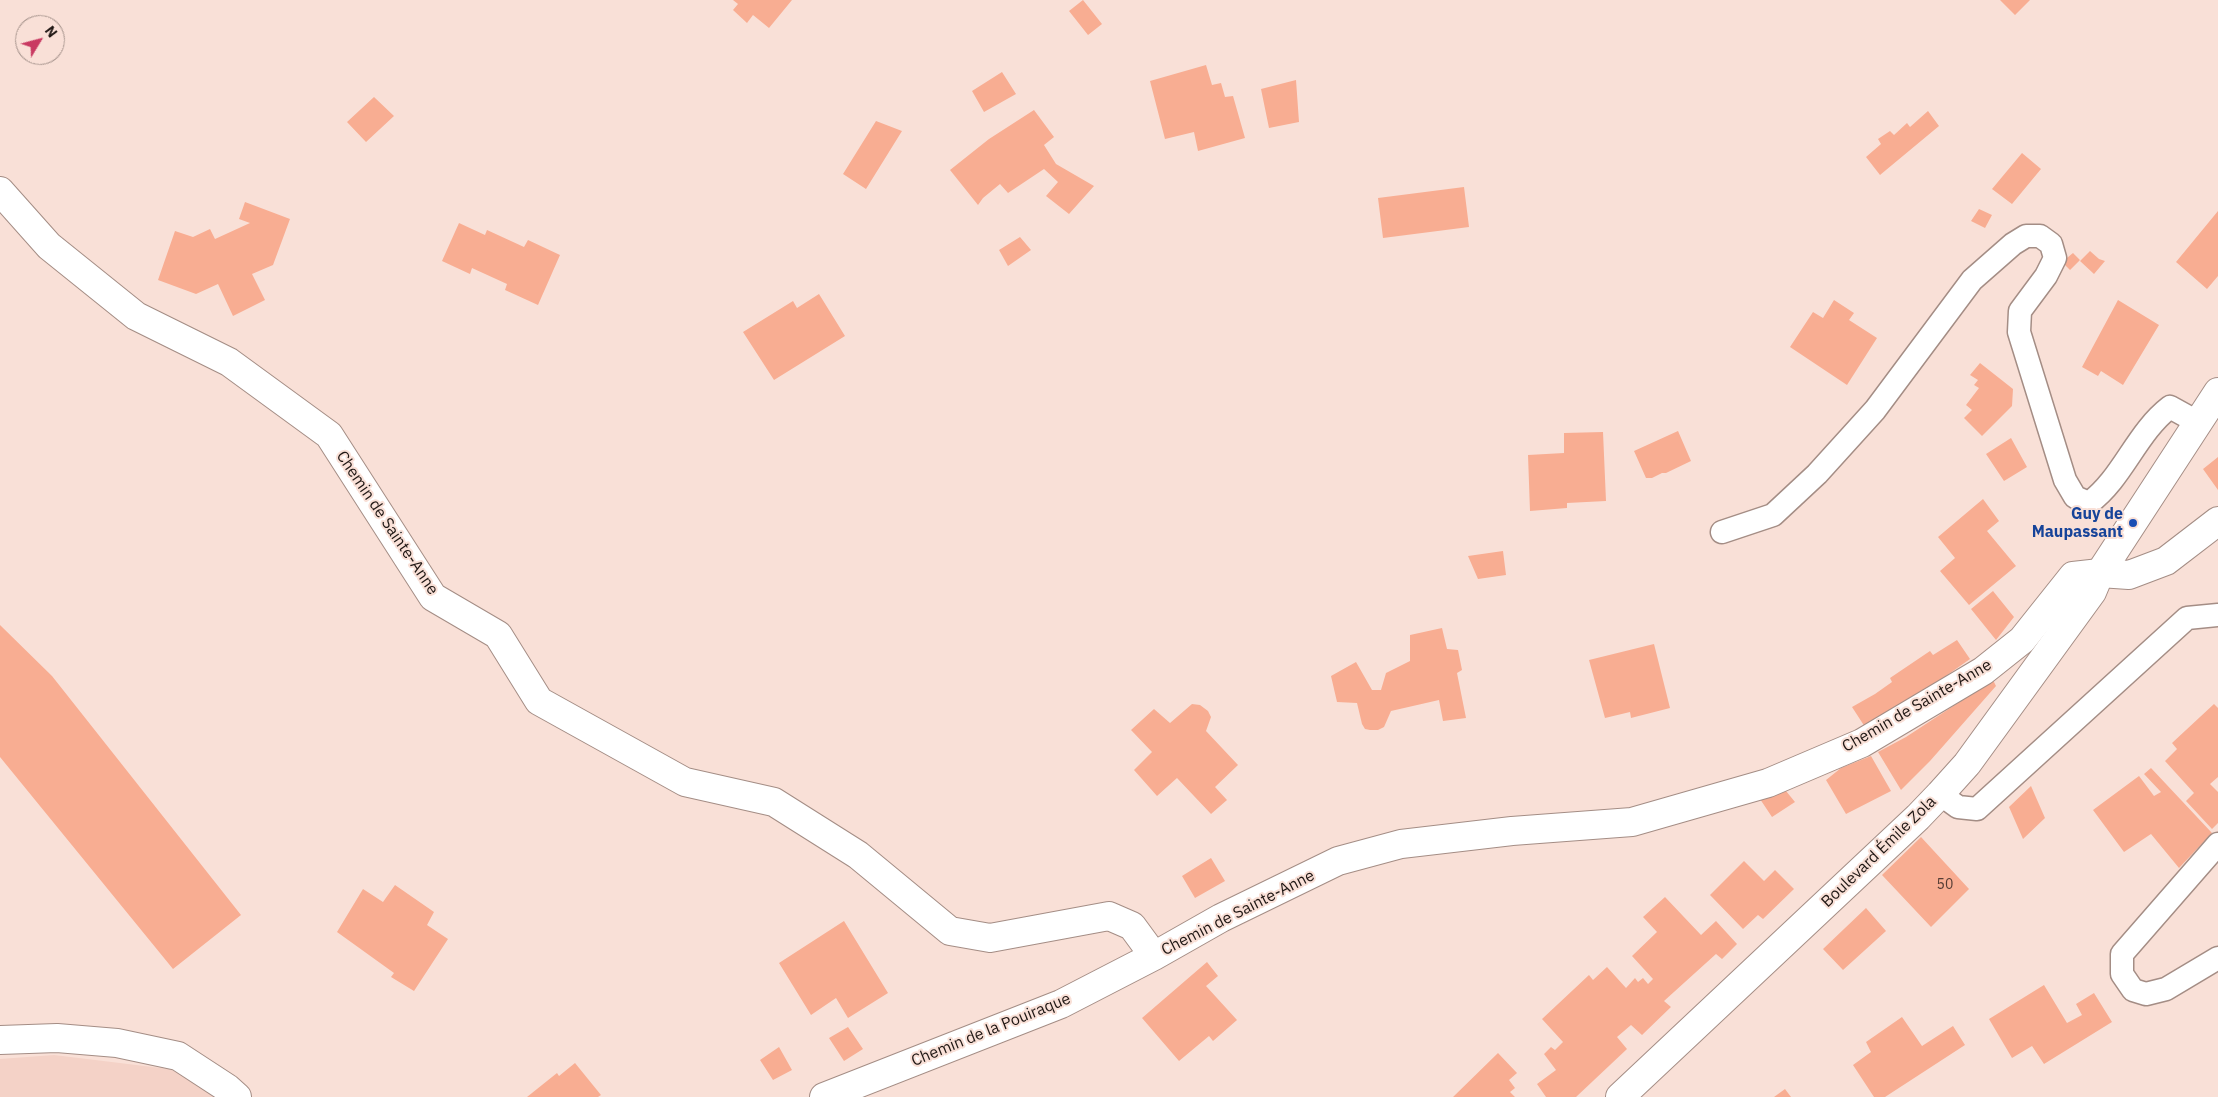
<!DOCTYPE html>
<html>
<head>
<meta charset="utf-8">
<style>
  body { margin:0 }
  #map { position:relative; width:2218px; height:1097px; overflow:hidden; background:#f9e0d7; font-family:"IBM Plex Sans",sans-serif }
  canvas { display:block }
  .north { position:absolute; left:15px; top:15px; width:50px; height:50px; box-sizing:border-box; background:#f9e0d7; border:1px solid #a29089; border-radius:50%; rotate:53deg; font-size:14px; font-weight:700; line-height:20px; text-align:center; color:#1f1714 }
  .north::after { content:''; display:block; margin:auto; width:18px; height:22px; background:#c93a62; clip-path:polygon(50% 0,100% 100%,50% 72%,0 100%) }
</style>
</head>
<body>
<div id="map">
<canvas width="2218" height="1097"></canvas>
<div class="north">N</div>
</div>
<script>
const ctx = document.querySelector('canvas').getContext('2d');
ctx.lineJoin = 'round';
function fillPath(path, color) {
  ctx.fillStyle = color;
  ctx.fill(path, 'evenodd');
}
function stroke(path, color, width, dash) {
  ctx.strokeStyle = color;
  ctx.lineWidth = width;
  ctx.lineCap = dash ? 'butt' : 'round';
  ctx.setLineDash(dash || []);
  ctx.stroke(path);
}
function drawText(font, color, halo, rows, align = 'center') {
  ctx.font = font + ' "IBM Plex Sans",sans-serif';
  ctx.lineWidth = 4;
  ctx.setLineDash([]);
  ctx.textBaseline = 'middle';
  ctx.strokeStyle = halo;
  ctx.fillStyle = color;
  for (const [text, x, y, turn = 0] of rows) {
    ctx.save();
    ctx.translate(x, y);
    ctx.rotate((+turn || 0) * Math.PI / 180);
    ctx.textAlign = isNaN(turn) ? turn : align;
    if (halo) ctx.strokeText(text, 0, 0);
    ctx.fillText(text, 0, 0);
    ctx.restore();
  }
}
const built = new Path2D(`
  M54,1055L169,1069L184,1075L216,1097H0V1059Z`);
const building = new Path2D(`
  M733,0H792L769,28L753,15L747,23L733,10L738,4Z
  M1083,0L1102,24L1088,35L1069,11Z
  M2000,0H2030L2015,15Z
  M1206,65L1212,85L1221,83L1225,97L1233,96L1245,138L1198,151L1194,132L1165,139L1150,81Z
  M1002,72L1016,94L984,112L972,91Z
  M1296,80L1299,122L1269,128L1261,89Z
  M374,97L394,116L366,142L347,122Z
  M1034,110L1054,137L1044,145L1056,164L1094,186L1069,214L1046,196L1058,182L1044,169L1008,193L1000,184L983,198L978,205L950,170L989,139Z
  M1928,111L1939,126L1880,175L1866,157L1881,144L1878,139L1890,131L1894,135L1907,123L1910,127Z
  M876,121L902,131L866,189L843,174Z
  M2022,153L2041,169L2012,204L1992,189Z
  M1464,187L1469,227L1383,238L1378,198Z
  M245,202L290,219L273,265L252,274L265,300L233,316L218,284L196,294L158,280L175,231L193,237L210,229L215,239L250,223L239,219Z
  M1979,209L1992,215L1985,228L1971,221Z
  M2218,211V276L2207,289L2176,262Z
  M459,223L485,235L487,230L524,247L528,240L560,255L538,305L505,290L507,284L472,268L470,274L442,261Z
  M1020,237L1031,250L1008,266L999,250Z
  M2090,251L2099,259L2105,261L2094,274L2080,261Z
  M2073,253L2080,260L2070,270L2062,262Z
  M819,294L845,336L774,380L743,332L793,301L797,308Z
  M1834,300L1854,313L1849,320L1877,338L1847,385L1790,347L1813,312L1823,318Z
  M2118,300L2159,325L2123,385L2101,371L2098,376L2082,367Z
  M1980,363L2013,389L2012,406L1982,436L1964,418L1972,410L1966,405L1979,388L1974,385L1978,380L1970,375Z
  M1678,431L1691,461L1666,473H1662L1652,478H1646L1634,451Z
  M1603,432L1606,501L1567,503V508L1530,511L1528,455L1564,453V433Z
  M2011,438L2027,467L2004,481L1986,454Z
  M2218,457V490L2203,469Z
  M1983,499L1999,521L1987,531L2016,566L1969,605L1940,571L1955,558L1938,537Z
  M1503,551L1506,575L1478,579L1468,556Z
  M1993,591L2014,617L1996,640L1971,609Z
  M0,625L52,676L241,915L173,969L0,757Z
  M1442,628L1447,649L1458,650L1462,670L1457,673L1466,718L1443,721L1439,700L1391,711L1384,727L1378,730H1370L1365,729L1362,724L1357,703L1337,702L1331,676L1356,662L1372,690H1381L1386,673L1410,661V635Z
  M1957,640L1970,659L1919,695L1865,727L1852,707L1875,694L1892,682L1890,678L1930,651L1933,655Z
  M1654,644L1670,708L1631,718L1630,712L1605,718L1589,660Z
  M1993,680L1996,686L1930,761L1901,790L1878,752L1906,737Z
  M1192,704L1200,705L1208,711L1211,717L1206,731L1238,765L1215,787L1227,800L1211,814L1177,778L1157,796L1134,770L1152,752L1131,730L1154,709L1170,723Z
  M2214,704L2218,708V777L2210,784L2218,792V823L2212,829L2186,801L2194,793L2165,761L2177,749L2172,743Z
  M1871,756L1891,791L1846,814L1826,780L1841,768Z
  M2151,768L2212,833L2179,868L2151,834L2124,852L2093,810L2139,776L2154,796L2161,792L2144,774Z
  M2031,786L2045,818L2023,839L2009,807Z
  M1786,791L1795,802L1772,817L1760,799Z
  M1921,837L1969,889L1931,927L1882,875Z
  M1211,858L1225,881L1195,898L1182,876Z
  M1744,861L1764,881L1775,870L1794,889L1763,919L1758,915L1743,929L1710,895Z
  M395,885L434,912L427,925L448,939L414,991L391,977L394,973L337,932L363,889L383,902Z
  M1665,897L1701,935L1716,921L1737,944L1722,959L1716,954L1664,1001L1671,1007L1642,1035L1631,1025L1617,1037L1627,1049L1576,1097H1546L1537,1084L1556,1070L1544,1054L1551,1047L1555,1050L1563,1042L1542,1019L1589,975L1593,980L1607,967L1626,988L1635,978L1638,982L1643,978L1648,984L1653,979L1632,956L1657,932L1643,917Z
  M1866,908L1886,931L1843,970L1823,949Z
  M844,921L888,993L848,1018L836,998L811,1015L779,963Z
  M1207,962L1218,976L1206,986L1237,1020L1213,1041L1209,1036L1179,1061L1142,1018Z
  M2044,985L2067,1023L2082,1015L2076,1004L2094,993L2112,1022L2044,1064L2032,1046L2012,1058L1989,1019Z
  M1902,1017L1922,1046L1953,1026L1965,1045L1885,1097H1874L1853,1065L1871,1052L1866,1042Z
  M848,1027L863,1049L844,1061L829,1038Z
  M779,1047L792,1070L773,1080L760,1060Z
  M1498,1053L1517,1073L1509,1080L1515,1088L1510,1092L1515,1097H1453Z
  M575,1063L601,1095L598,1097H527L557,1073L559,1076Z
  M1785,1089L1791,1097H1774Z`);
const service = new Path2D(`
  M1722,532L1773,515L1817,474L1875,410L1972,280L2013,244L2026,236H2040L2051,244L2055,258L2046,276L2020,311L2019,332L2065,480L2075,497L2089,503C2123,478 2136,433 2170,407L2199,423
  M1940,794L1958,807L1977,809L2187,618L2218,615
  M2218,844L2122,954V974L2133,990L2146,994L2166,989L2218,958`);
const minor = new Path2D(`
  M0,191L49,246L136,316L229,362L329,435L433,597L498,635L539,701L685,782L774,802L858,855L950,931L990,938L1109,916L1132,926L1154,956
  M0,1040L57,1038L117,1043L178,1056L227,1088L237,1097
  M824,1097L1061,1004L1154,956L1221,918L1338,861L1401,844L1512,831L1632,822L1768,783L1862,743L1983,671L2022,640L2073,576L2100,573L2129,575L2166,561L2218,521`);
const secondary = new Path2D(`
  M1620,1097L1918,817L1940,794L1967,764L2092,592L2100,573L2218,392`);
const markers = [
  [2133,523,5,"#1a4fb4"]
];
const numberNames = [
  ["50",1945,885]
];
const transitNames = [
  ["Guy de",2123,514],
  ["Maupassant",2123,532]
];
const streetNames = [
  ["Chemin de Sainte-Anne",387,523,56],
  ["Chemin de Sainte-Anne",1917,706,-30],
  ["Boulevard Émile Zola",1879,852,-44],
  ["Chemin de Sainte-Anne",1238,913,-27],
  ["Chemin de la Pouiraque",991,1030,-22]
];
fillPath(built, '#f4d2c7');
fillPath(building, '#f8ad92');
stroke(service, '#a48d85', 25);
stroke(minor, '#a48d85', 30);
stroke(secondary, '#a48d85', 30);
stroke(service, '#fff', 22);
stroke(minor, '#fff', 28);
stroke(secondary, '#fff', 28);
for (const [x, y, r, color] of markers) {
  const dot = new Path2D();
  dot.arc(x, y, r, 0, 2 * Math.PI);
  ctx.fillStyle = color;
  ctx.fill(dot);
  stroke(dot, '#f9e0d7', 2);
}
drawText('14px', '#553c34', null, numberNames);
drawText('bold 16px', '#164399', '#f9e0d7', transitNames, 'right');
drawText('16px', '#1f1714', '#f9e0d7', streetNames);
</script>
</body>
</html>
